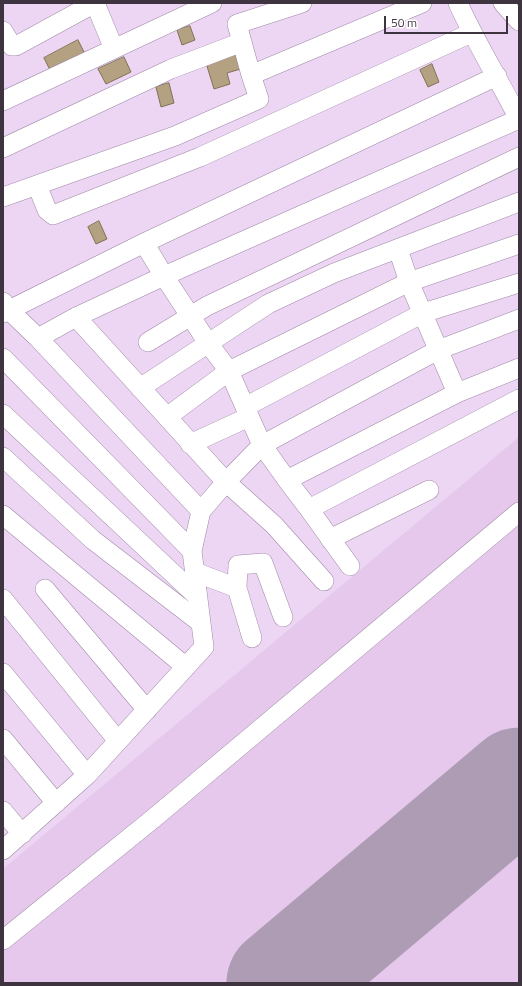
<!DOCTYPE html>
<html>
<head>
<meta charset="utf-8">
<style>
  body { margin:0 }
  #map { position:relative; width:522px; height:986px; overflow:hidden; background:#edd5f4; font-family:"Titillium Web",sans-serif }
  canvas { display:block }
  .frame { position:absolute; inset:0; border:4px solid #3e3440; pointer-events:none }
  .scale { position:absolute; left:384px; top:16px; width:124px; height:18px; box-sizing:border-box; border:2px solid #3e3440; border-top:0; padding-left:5px; font-size:12px; line-height:14px; white-space:nowrap; color:#3e3440; -webkit-text-stroke:3px #fff; paint-order:stroke }
</style>
</head>
<body>
<div id="map">
<canvas width="522" height="986"></canvas>
<div class="frame"></div>
<div class="scale">50 m</div>
</div>
<script>
const ctx = document.querySelector('canvas').getContext('2d');
ctx.lineJoin = 'round';
function fillPath(path, color) {
  ctx.fillStyle = color;
  ctx.fill(path, 'evenodd');
}
function stroke(path, color, width, dash) {
  ctx.strokeStyle = color;
  ctx.lineWidth = width;
  ctx.lineCap = dash ? 'butt' : 'round';
  ctx.setLineDash(dash || []);
  ctx.stroke(path);
}
const built = new Path2D(`
  M519,437V983H3V869Z`);
const taxiway = new Path2D(`
  M250,983L350,925`);
const runway = new Path2D(`
  M282,983L519,783`);
const building = new Path2D(`
  M190,26L195,40L182,45L177,30Z
  M78,40L87,58L51,72L44,58Z
  M239,53L244,68L227,73L230,84L214,89L206,63Z
  M124,57L131,72L106,84L98,69Z
  M432,64L439,82L428,87L420,70Z
  M169,83L174,103L161,107L156,87Z
  M99,221L107,239L96,244L88,227Z`);
const minor = new Path2D(`
  M95,3L114,49
  M458,3C476,43 499,80 519,119
  M503,3L519,21
  M3,31L12,46H16L95,3
  M251,75L422,3
  M3,101L212,3
  M3,148L171,69L242,42
  M37,185L47,210L53,215L200,157L471,33
  M3,197L175,136L259,99L251,75L237,24L302,3
  M144,243L164,276L208,343L229,371L262,445L287,480L457,393L519,368
  M398,249L409,282L457,393
  M3,302L9,310L38,338L201,511
  M3,313L144,243L497,76
  M76,317L167,417
  M38,338L76,317L164,276L519,119
  M148,342L207,306L519,157
  M3,358L192,551
  M140,388L268,304L334,273L519,202
  M3,414L198,597
  M190,444L249,417L245,407L423,313L519,283
  M3,457L93,540L201,623
  M287,480L309,509L519,399
  M309,509L350,566
  M3,515L186,667
  M330,539L429,490
  M195,572L237,588
  M324,581L274,525L226,482L167,417L229,371L409,282L519,244
  M45,589L147,710
  M3,599L118,741
  M252,638L237,588L238,565L263,563L283,617
  M3,673L87,775
  M3,739L56,803
  M3,811L22,834
  M3,850L87,775L204,647L192,551L201,511L226,482L262,445L438,350L519,319
  M3,940L154,818L519,512`);
fillPath(built, '#e5c8ec');
stroke(taxiway, '#ae9cb4', 44);
stroke(runway, '#ae9cb4', 111);
fillPath(building, '#b3a181');
stroke(building, '#817152', 1);
stroke(minor, '#9f89a6', 20);
stroke(minor, '#fff', 19);
</script>
</body>
</html>
